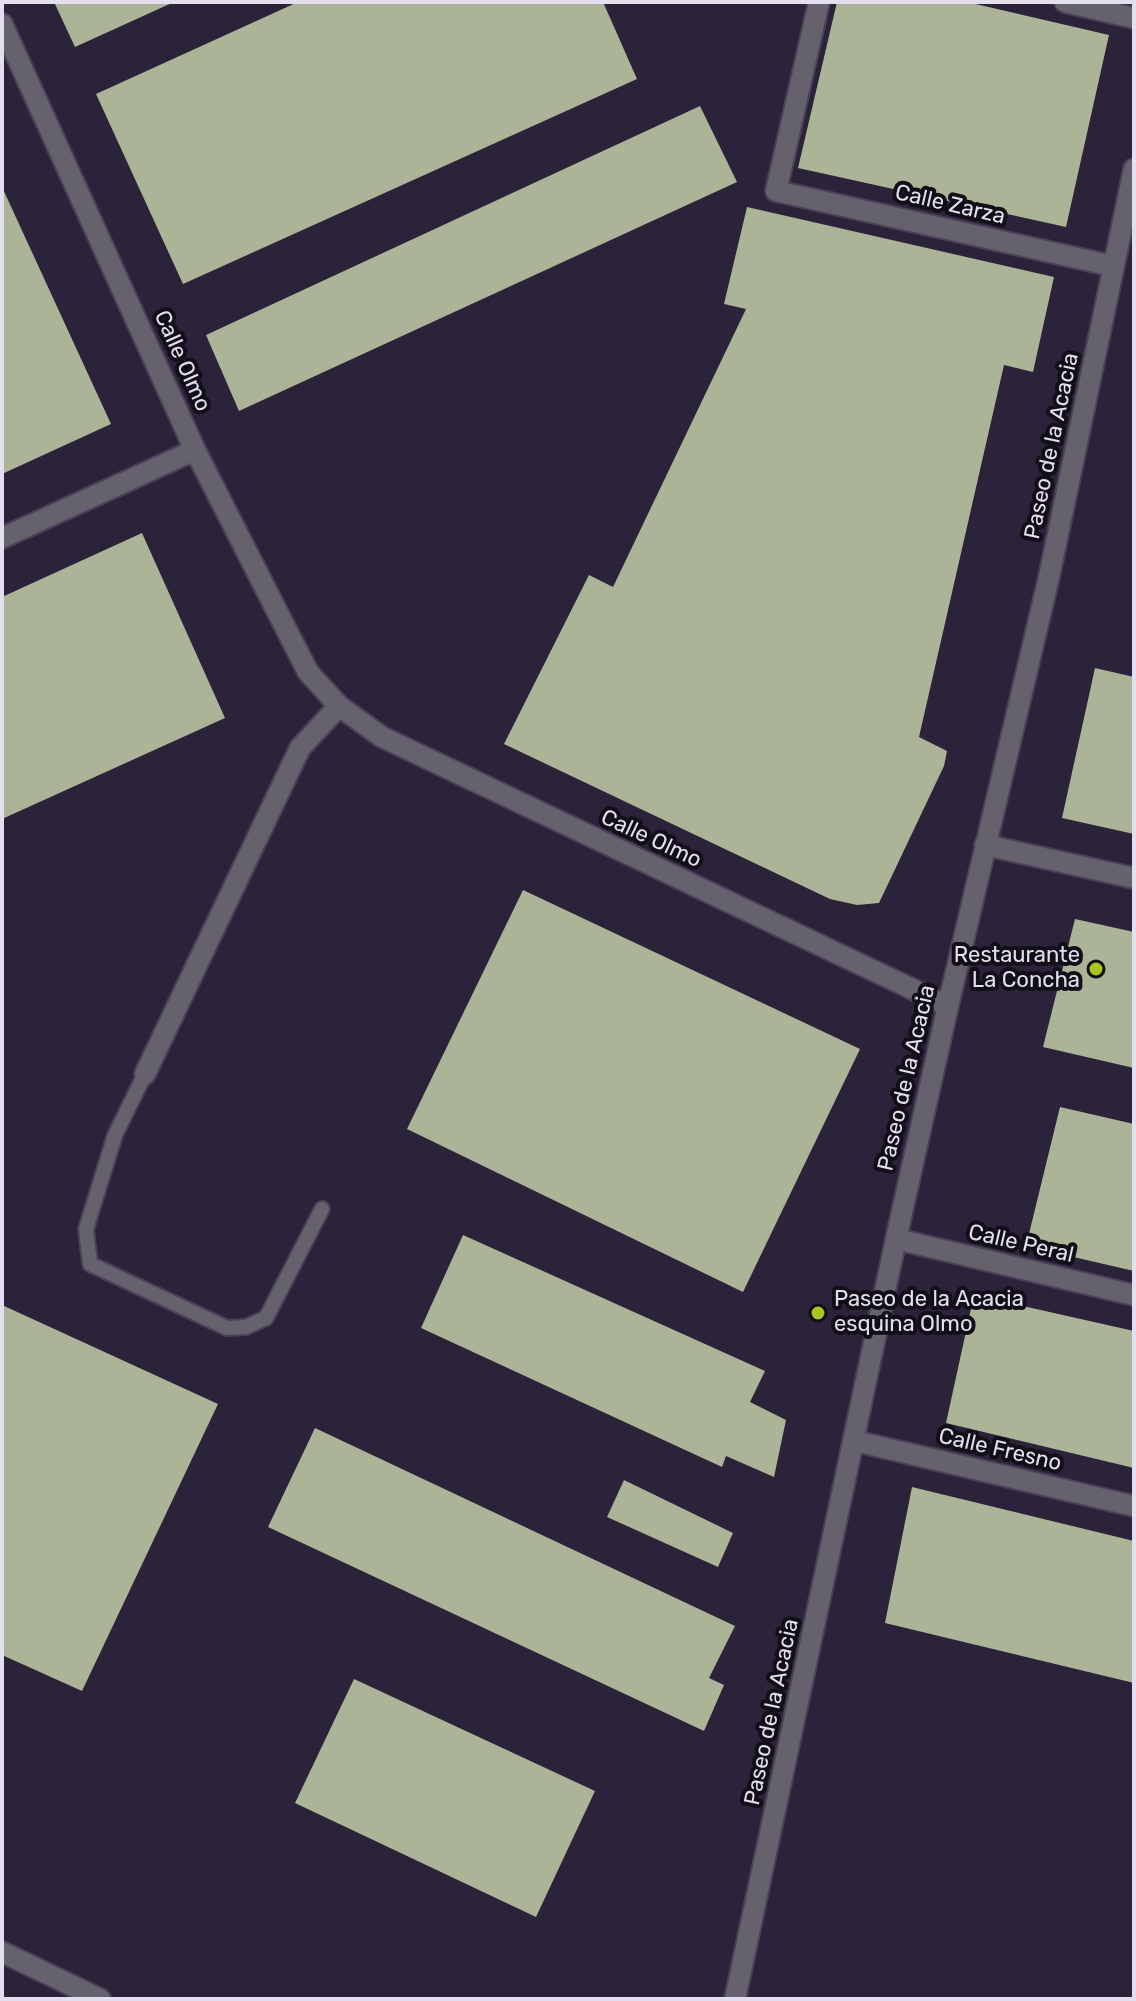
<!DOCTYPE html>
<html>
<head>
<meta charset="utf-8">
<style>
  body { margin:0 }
  #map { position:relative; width:1136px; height:2001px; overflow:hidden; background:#2b233a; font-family:Rubik,sans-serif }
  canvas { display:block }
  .frame { position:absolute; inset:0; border:4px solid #e4dfef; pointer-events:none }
</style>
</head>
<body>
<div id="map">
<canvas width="1136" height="2001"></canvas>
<div class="frame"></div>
</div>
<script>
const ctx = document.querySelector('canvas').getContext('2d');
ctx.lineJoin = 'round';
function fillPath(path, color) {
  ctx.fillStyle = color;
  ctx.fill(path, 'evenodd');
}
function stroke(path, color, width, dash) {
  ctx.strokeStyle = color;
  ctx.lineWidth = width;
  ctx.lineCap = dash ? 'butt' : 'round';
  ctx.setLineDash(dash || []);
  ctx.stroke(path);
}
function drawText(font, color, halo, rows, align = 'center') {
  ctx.font = font + ' Rubik,sans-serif';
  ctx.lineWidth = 8;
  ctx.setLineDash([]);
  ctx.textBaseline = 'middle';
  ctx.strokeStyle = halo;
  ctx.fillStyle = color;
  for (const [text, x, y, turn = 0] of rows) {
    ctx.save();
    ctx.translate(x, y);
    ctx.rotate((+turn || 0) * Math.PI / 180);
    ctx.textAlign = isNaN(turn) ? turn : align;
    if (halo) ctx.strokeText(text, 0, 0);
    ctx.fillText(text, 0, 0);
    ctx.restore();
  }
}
const building = new Path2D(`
  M54,2H174L75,47Z
  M298,2H603L637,79L183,284L96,94Z
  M837,2H967L1109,35L1066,227L798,168Z
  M700,106L737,182L239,411L206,335Z
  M2,187L111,424L2,474Z
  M747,207L1054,277L1033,372L1004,365L919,737L947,751L944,766L879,903L857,905L830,899L504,744L589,575L613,587L746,309L724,304Z
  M142,533L225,718L2,819V597Z
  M1095,668L1134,677V834L1062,818Z
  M523,890L860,1049L743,1292L407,1129Z
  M1075,919L1134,932V1068L1043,1047Z
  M1060,1107L1134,1124V1271L1026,1246Z
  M463,1235L765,1371L750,1402L786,1420L774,1477L726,1456L722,1467L421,1328Z
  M974,1295L1134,1331V1468L946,1423Z
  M2,1305L218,1404L82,1691L2,1655Z
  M315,1428L735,1626L709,1678L724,1685L704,1731L268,1527Z
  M624,1480L733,1533L718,1567L607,1517Z
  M912,1487L1134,1541V1683L885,1623Z
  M354,1679L595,1791L536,1917L295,1803Z`);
const lane = new Path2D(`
  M145,1074L115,1135L86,1229L90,1264L227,1328L246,1327L266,1318L322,1209`);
const street = new Path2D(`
  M819,2L776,191L1113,266
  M1065,2L1134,18
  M2,24L195,450L308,672L339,706L382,737L948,1006
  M2,538L195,450
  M985,845L1134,878
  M145,1074L300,748L339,706
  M896,1239L1134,1295
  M855,1441L1134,1506
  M2,1952L100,1999
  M735,1999L896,1239L948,1006L1049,577L1134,169`);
const markers = [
  [1096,969,8,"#a7c71e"],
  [818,1313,8,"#a7c71e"]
];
const streetNames = [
  ["Calle Zarza",950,205,13],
  ["Calle Olmo",182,361,66],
  ["Paseo de la Acacia",1052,446,-78],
  ["Calle Olmo",651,839,25],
  ["Paseo de la Acacia",907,1078,-77],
  ["Calle Peral",1021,1244,13],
  ["Calle Fresno",1000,1450,13],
  ["Paseo de la Acacia",772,1712,-78]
];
const poiNames = [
  ["Restaurante",1080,956],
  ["La Concha",1080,981],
  ["Paseo de la Acacia",834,1300,"left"],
  ["esquina Olmo",834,1325,"left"]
];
fillPath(building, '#abb496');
stroke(lane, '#494157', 18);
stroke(street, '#494157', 24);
stroke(lane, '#65616d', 14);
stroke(street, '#65616d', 20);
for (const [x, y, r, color] of markers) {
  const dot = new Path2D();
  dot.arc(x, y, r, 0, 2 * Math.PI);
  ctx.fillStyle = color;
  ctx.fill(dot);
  stroke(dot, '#120f19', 3);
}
drawText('22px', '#e4dfef', '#120f19', streetNames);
drawText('22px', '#e4dfef', '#120f19', poiNames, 'right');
</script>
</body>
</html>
